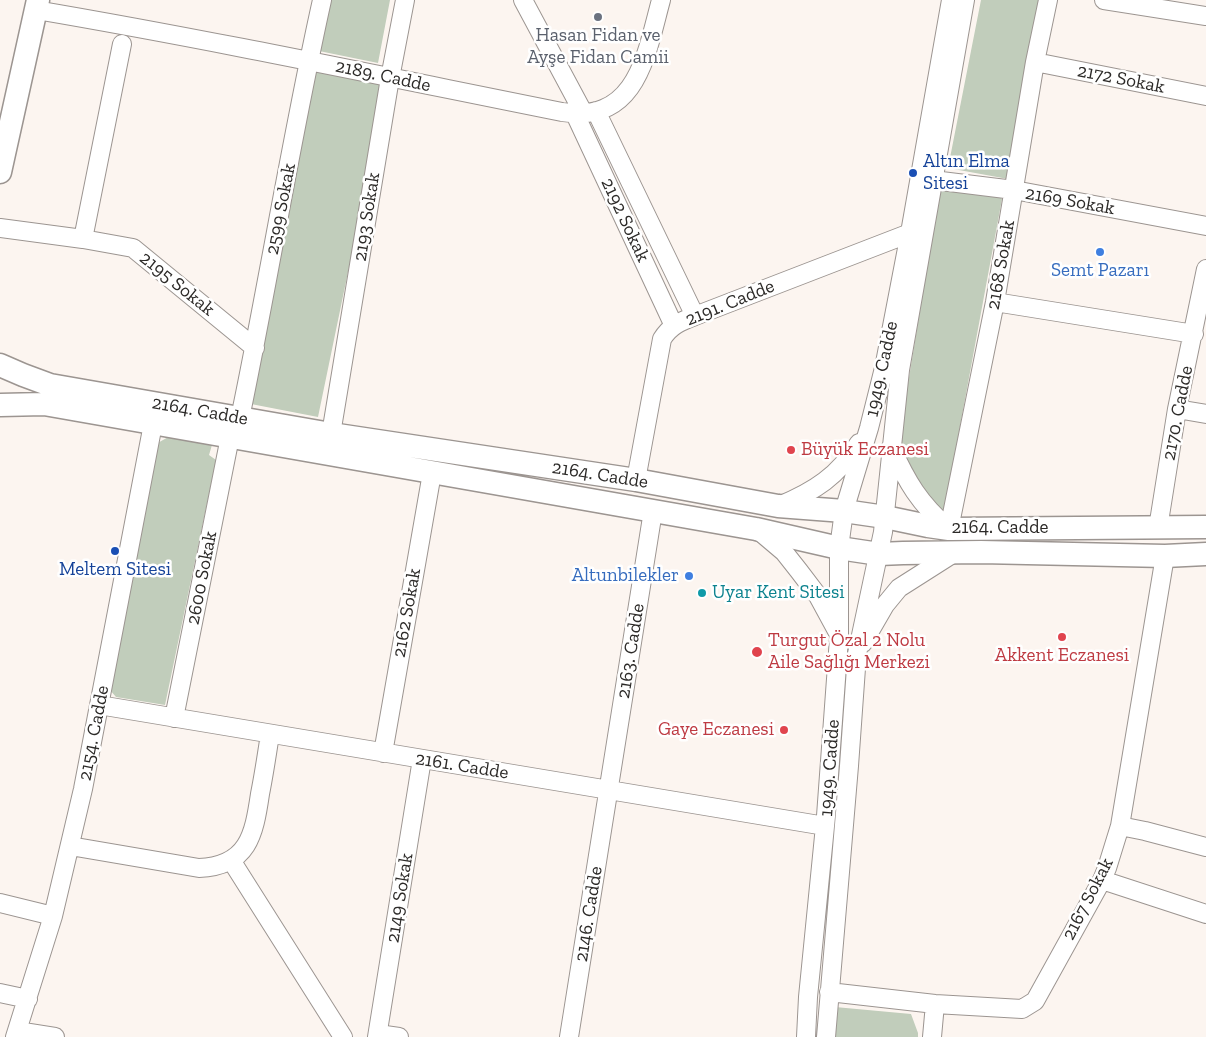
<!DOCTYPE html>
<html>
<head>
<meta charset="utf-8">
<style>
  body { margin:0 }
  canvas { display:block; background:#fcf5f0 }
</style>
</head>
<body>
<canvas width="1206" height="1037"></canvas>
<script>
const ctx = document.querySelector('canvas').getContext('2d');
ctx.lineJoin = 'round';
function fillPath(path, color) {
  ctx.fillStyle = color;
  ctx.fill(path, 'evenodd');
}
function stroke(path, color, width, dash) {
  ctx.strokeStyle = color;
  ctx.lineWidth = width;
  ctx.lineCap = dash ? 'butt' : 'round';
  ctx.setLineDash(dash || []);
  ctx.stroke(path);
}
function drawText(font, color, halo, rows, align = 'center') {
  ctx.font = font + ' "Zilla Slab",serif';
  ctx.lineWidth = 5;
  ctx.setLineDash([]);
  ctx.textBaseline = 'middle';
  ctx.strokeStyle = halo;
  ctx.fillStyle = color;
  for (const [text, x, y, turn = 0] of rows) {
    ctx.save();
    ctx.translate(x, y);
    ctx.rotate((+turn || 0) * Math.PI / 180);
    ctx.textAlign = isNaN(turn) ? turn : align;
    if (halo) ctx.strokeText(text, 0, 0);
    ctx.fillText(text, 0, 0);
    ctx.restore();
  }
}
const green = new Path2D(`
  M330,0H390L378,63L319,51Z
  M981,0H1041L1008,179L948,168Z
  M315,68L383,83L385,93L318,417L251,404Z
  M941,183L993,191L1002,199L944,513C927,497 910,477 903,454C900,445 901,435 901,426Z
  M170,436L212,445L209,455L216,460L165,705L116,697L110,690L156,444Z
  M835,1007L911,1014L918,1033V1037H833Z`);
const minor = new Path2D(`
  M523,0L584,114
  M1104,0L1206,16
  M36,10C212,40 387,77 562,112C637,124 646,55 661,0
  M1035,62L1206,96
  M596,111L695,316
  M575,114L674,326
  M933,180L1014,190L1206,226
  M0,228L83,239L133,248L255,348
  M83,239L122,44
  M995,302L1194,334
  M1177,409L1206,414
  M240,418C269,279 291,139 322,0
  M331,434L390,78L405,0
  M891,447C907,482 919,503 949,529L995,302L1035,62L1048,0
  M636,480L662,339C670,326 681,321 695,316L910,233
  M779,506C815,491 838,476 859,443
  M1158,528L1177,409L1206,269
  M758,530L784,552L799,571L818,596L837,631
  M863,643L885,605L899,588L954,553
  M99,705L825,826
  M174,718L230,437
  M383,753L432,473
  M1120,826L1145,831L1206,847
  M70,846L199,868C248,866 254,835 260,794C264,774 267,754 270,734
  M231,860L343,1037
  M1102,880L1206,914
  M0,903L53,916
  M829,992L935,1004L1022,1009L1035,1001L1102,880L1107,868L1120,826L1165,556
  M0,993L28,999
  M17,1031L55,1037
  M378,1034L399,1037
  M15,1037L53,916L83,789L153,424
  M377,1037L422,759
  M569,1037L653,511
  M806,1037L808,997L826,816L839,638V548L844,511L869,428L884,368L910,233L951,0
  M826,1037L849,766L857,654L883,532L900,370L965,0
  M932,1037L935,1004`);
const major = new Path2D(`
  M0,172L38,0
  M0,365L23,375L50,385L331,434L636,480L778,506L844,511L885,517L928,526L949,529L1206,527
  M0,405L44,404L756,529L839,548L879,554L903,553L981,552L1165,556L1206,554`);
const markers = [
  [598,17,5,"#6b7280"],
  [913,173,5,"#1a4fb4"],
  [1100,252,5,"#3f7fe0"],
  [791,450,5,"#e0444e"],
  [115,551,5,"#1a4fb4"],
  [689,576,5,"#3f7fe0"],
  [702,593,5,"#0f9aa8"],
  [1062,637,5,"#e0444e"],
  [757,652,6,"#e0444e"],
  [784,730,5,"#e0444e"]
];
const worshipNames = [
  ["Hasan Fidan ve",598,36],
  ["Ayşe Fidan Camii",598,58]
];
const streetNames = [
  ["2189. Cadde",383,76,12],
  ["2172 Sokak",1121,79,11],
  ["2169 Sokak",1070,201,10],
  ["2599 Sokak",281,209,-79],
  ["2193 Sokak",367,217,-81],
  ["2192 Sokak",625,220,65],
  ["2168 Sokak",1001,265,-80],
  ["2195 Sokak",177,284,39],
  ["2191. Cadde",730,303,-22],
  ["1949. Cadde",882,369,-78],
  ["2164. Cadde",200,411,10],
  ["2170. Cadde",1178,413,-79],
  ["2164. Cadde",600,475,9],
  ["2164. Cadde",1000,528],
  ["2600 Sokak",202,578,-79],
  ["2162 Sokak",407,613,-80],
  ["2163. Cadde",631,651,-81],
  ["2154. Cadde",94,733,-79],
  ["2161. Cadde",462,766,9],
  ["1949. Cadde",830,768,-86],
  ["2149 Sokak",400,898,-81],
  ["2167 Sokak",1088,899,-63],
  ["2146. Cadde",589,914,-81]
];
const transitNames = [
  ["Altın Elma",923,162],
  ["Sitesi",923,184],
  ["Meltem Sitesi",115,570,"center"]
];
const shopNames = [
  ["Semt Pazarı",1100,271],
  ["Altunbilekler",679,576,"right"]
];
const healthNames = [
  ["Büyük Eczanesi",801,450],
  ["Turgut Özal 2 Nolu",768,641],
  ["Aile Sağlığı Merkezi",768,663],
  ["Akkent Eczanesi",1062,656,"center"],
  ["Gaye Eczanesi",774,730,"right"]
];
const cultureNames = [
  ["Uyar Kent Sitesi",712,593]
];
fillPath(green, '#c1cdbb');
stroke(minor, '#9c9591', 20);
stroke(major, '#9c9591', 25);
stroke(minor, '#fff', 18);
stroke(major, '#fff', 22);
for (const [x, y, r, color] of markers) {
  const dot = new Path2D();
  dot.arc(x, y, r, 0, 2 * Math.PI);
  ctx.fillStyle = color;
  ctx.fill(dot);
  stroke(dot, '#fff', 2);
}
drawText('19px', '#5b616d', '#fff', worshipNames);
drawText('19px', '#2c2a28', '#fff', streetNames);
drawText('19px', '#164399', '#fff', transitNames, 'left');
drawText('19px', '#366cbe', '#fff', shopNames);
drawText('19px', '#be3a42', '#fff', healthNames, 'left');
drawText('19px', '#0d838f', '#fff', cultureNames, 'left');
</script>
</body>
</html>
